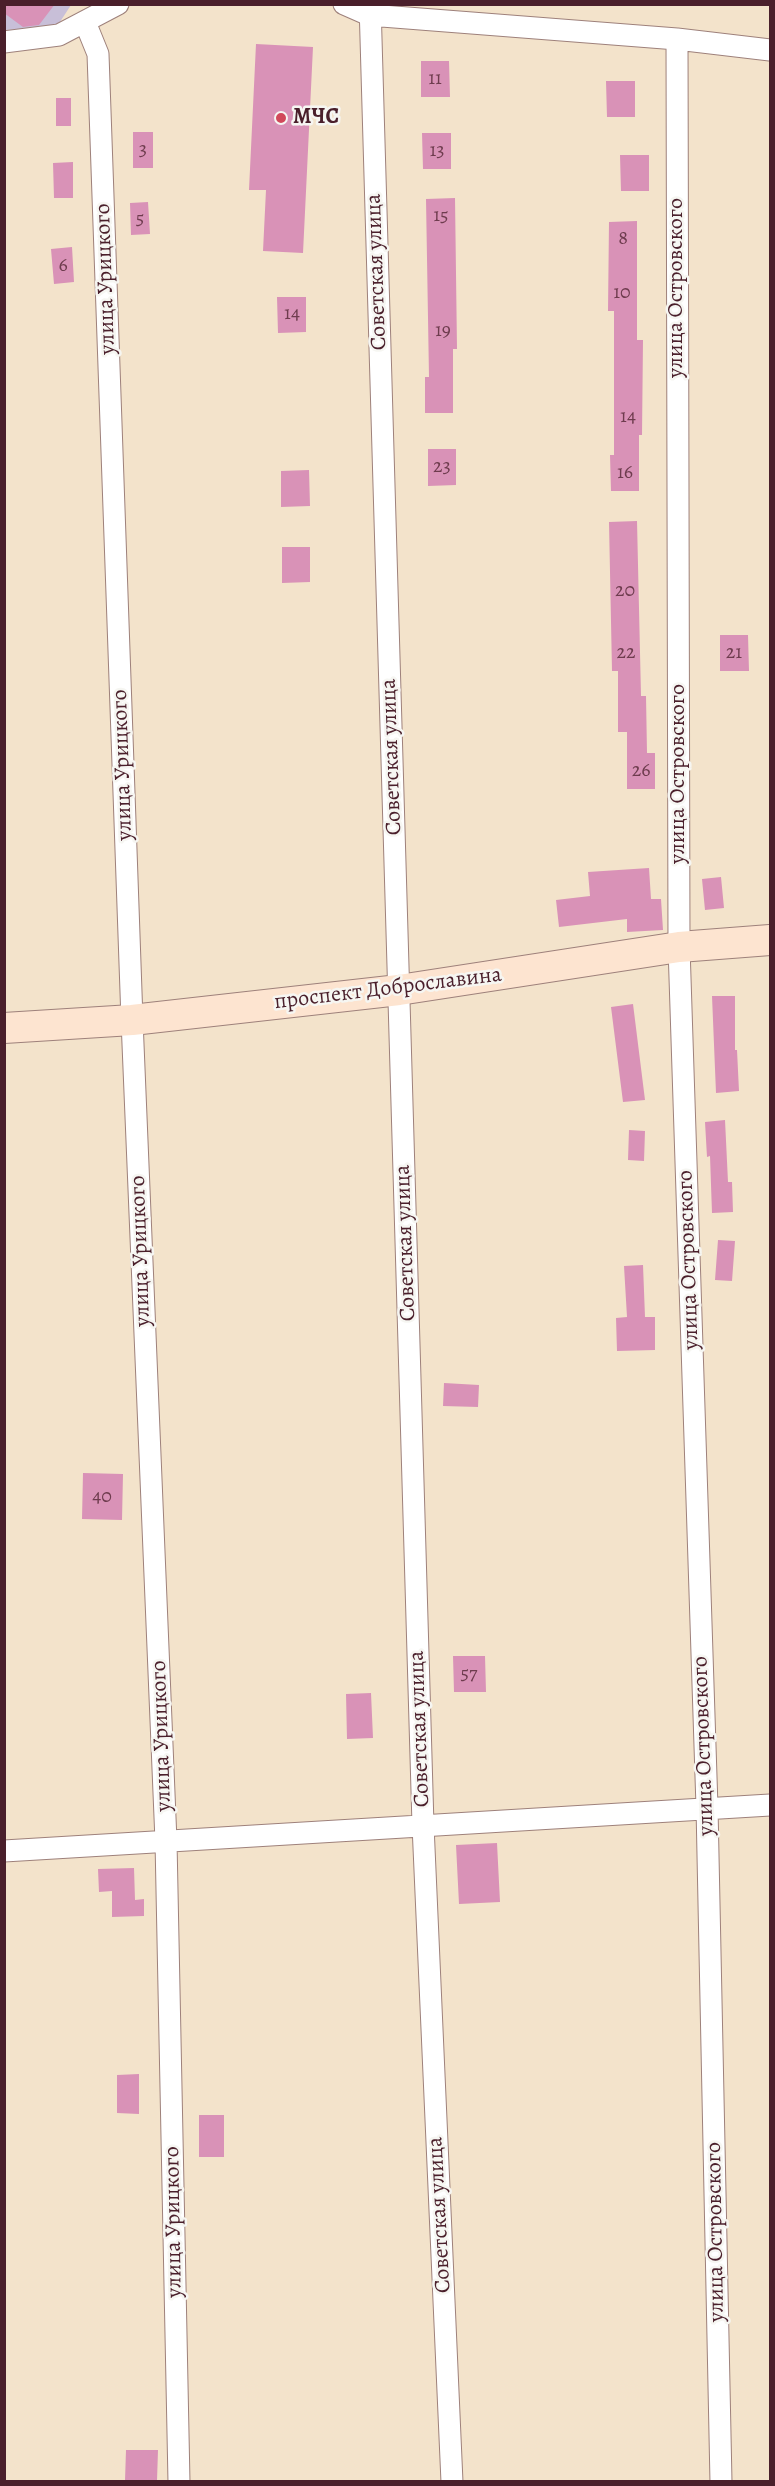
<!DOCTYPE html>
<html>
<head>
<meta charset="utf-8">
<style>
  body { margin:0 }
  #map { position:relative; width:775px; height:2486px; overflow:hidden; background:#f3e3cb; font-family:Alegreya,serif }
  canvas { display:block }
  .frame { position:absolute; inset:0; border:6px solid #4a1f2b; pointer-events:none }
</style>
</head>
<body>
<div id="map">
<canvas width="775" height="2486"></canvas>
<div class="frame"></div>
</div>
<script>
const ctx = document.querySelector('canvas').getContext('2d');
ctx.lineJoin = 'round';
function fillPath(path, color) {
  ctx.fillStyle = color;
  ctx.fill(path, 'evenodd');
}
function stroke(path, color, width, dash) {
  ctx.strokeStyle = color;
  ctx.lineWidth = width;
  ctx.lineCap = dash ? 'butt' : 'round';
  ctx.setLineDash(dash || []);
  ctx.stroke(path);
}
function drawText(font, color, halo, rows, align = 'center') {
  ctx.font = font + ' Alegreya,serif';
  ctx.lineWidth = 5;
  ctx.setLineDash([]);
  ctx.textBaseline = 'middle';
  ctx.strokeStyle = halo;
  ctx.fillStyle = color;
  for (const [text, x, y, turn = 0] of rows) {
    ctx.save();
    ctx.translate(x, y);
    ctx.rotate((+turn || 0) * Math.PI / 180);
    ctx.textAlign = isNaN(turn) ? turn : align;
    if (halo) ctx.strokeText(text, 0, 0);
    ctx.fillText(text, 0, 0);
    ctx.restore();
  }
}
const industrial = new Path2D(`
  M5,5H71L56,28L5,30Z`);
const building = new Path2D(`
  M4,4H55L39,25L23,27L4,13Z
  M256,44L313,47L303,253L263,251L266,190H249Z
  M421,61H449L450,97H421Z
  M606,81H635V117H607Z
  M56,98H71V126H56Z
  M133,132H153V168H133Z
  M422,133H451V169H423Z
  M620,155H649V191H621Z
  M73,162V198H54L53,163Z
  M455,198L457,349H453V413H425V377H429L426,199Z
  M148,202L150,234L131,235L130,203Z
  M637,221V340H643L642,435H639V491H611L610,455H614V311H608L609,222Z
  M72,247L74,282L54,284L51,249Z
  M277,297H306V332L278,333Z
  M428,449H456V485L428,486Z
  M309,470L310,506L281,507V471Z
  M637,521L641,696H646L647,753H655V789H627V732H618V671H612L609,522Z
  M282,547H310V582L282,583Z
  M720,635H748L749,671H720Z
  M649,868L651,899H661L663,930L627,932V919L559,927L556,900L590,896L588,872Z
  M721,877L724,908L705,910L702,879Z
  M712,996H735V1050H737L739,1091L716,1093Z
  M633,1004L645,1100L623,1102L611,1007Z
  M725,1120L728,1182H732L733,1212L712,1213L710,1156L707,1157L705,1122Z
  M629,1130L645,1131L644,1161L628,1160Z
  M718,1240L735,1241L732,1281L715,1280Z
  M643,1265L645,1317H655V1350L617,1351L616,1318L627,1317L624,1266Z
  M444,1383L479,1385L478,1407L443,1406Z
  M83,1473L123,1474L122,1520L82,1519Z
  M453,1656H485L486,1692H454Z
  M371,1693L373,1738L347,1739L346,1694Z
  M497,1843L500,1902L459,1904L456,1845Z
  M134,1868L135,1900L144,1899V1916L112,1917V1891L99,1892L98,1869Z
  M139,2074V2114L117,2113V2075Z
  M199,2115H224V2157H199Z
  M126,2450H158L157,2481H125Z`);
const street = new Path2D(`
  M344,4L369,15L677,39L770,50
  M370,4L423,1825L452,2482
  M85,22L98,54L132,1020L166,1841L179,2482
  M677,39L679,947L707,1807L721,2482
  M4,42L59,35L118,4
  M4,1851L770,1805`);
const secondary = new Path2D(`
  M4,1028L132,1020L399,990L679,947L770,940`);
const markers = [
  [281,118,6,"#d1495b"]
];
const numberNames = [
  ["11",435,79],
  ["3",143,150],
  ["13",437,151],
  ["15",441,216],
  ["5",140,219],
  ["8",623,239],
  ["6",63,266],
  ["10",622,293],
  ["14",292,314],
  ["19",443,331],
  ["14",628,417],
  ["23",442,467],
  ["16",625,473],
  ["20",625,591],
  ["22",626,653],
  ["21",734,653],
  ["26",641,771],
  ["40",102,1497],
  ["57",469,1674]
];
const poiNames = [
  ["МЧС",293,118]
];
const streetNames = [
  ["Советская улица",377,272,-92],
  ["улица Урицкого",106,279,-92],
  ["улица Островского",677,288,-90],
  ["Советская улица",392,757,-92],
  ["улица Урицкого",123,765,-92],
  ["улица Островского",679,774,-90],
  ["проспект Доброславина",388,989,-7],
  ["Советская улица",406,1243,-92],
  ["улица Урицкого",141,1251,-92],
  ["улица Островского",689,1260,-92],
  ["Советская улица",420,1729,-92],
  ["улица Урицкого",162,1736,-92],
  ["улица Островского",704,1746,-92],
  ["Советская улица",440,2215,-93],
  ["улица Урицкого",174,2222,-91],
  ["улица Островского",716,2232,-91]
];
fillPath(industrial, '#c8bfd8');
fillPath(building, '#d992b7');
stroke(street, '#9e817b', 23);
stroke(secondary, '#9e817b', 32);
stroke(street, '#fff', 21);
stroke(secondary, '#fde4d0', 30);
for (const [x, y, r, color] of markers) {
  const dot = new Path2D();
  dot.arc(x, y, r, 0, 2 * Math.PI);
  ctx.fillStyle = color;
  ctx.fill(dot);
  stroke(dot, '#f6f6f2', 2);
}
drawText('20px', '#6e3c4e', null, numberNames);
drawText('bold 22px', '#4a1f2b', '#f6f6f2', poiNames, 'left');
drawText('22px', '#4a1f2b', '#f6f6f2', streetNames);
</script>
</body>
</html>
